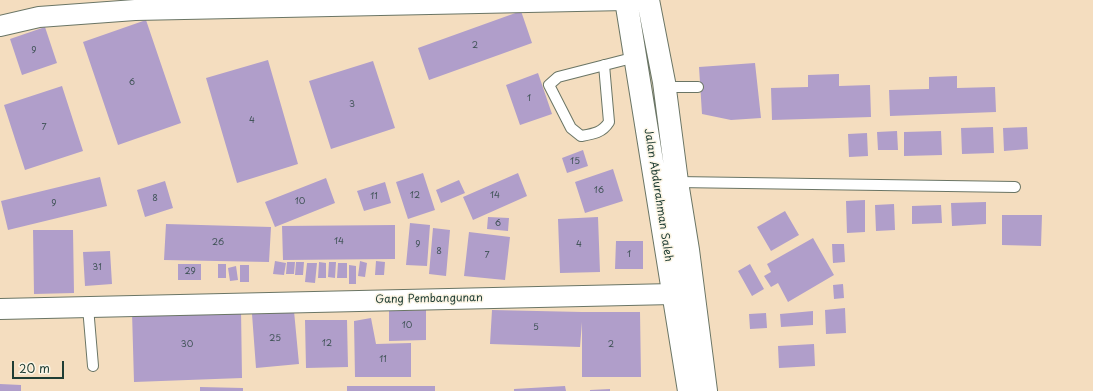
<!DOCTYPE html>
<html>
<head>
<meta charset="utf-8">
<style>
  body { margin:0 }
  #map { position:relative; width:1093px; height:391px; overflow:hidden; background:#f4ddbf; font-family:"Playpen Sans",sans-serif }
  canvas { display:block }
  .scale { position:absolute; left:12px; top:361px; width:52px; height:18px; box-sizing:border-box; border:2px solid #1f3d34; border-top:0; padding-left:5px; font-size:12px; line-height:14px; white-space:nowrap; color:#1f3d34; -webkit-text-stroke:3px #fcf5e5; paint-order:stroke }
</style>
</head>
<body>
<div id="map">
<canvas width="1093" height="391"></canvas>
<div class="scale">20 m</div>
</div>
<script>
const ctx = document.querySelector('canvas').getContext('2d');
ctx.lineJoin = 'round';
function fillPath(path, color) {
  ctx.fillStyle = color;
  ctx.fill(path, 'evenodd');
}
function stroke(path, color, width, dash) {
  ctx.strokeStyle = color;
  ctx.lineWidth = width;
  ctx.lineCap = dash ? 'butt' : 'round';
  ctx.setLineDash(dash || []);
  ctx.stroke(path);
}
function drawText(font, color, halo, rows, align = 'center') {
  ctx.font = font + ' "Playpen Sans",sans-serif';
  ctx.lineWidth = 3;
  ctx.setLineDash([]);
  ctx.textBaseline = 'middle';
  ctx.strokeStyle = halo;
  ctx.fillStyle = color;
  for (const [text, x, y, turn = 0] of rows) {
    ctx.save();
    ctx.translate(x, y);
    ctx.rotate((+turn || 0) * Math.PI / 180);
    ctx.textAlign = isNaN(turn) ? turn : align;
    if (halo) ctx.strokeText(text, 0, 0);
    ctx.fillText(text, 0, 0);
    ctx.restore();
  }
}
const building = new Path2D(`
  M521,11L532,43L429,80L418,48Z
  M146,20L181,123L118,145L83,42Z
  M45,27L57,63L22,75L10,39Z
  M268,60L298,164L237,183L206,78Z
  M373,61L395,128L331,149L309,81Z
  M755,63L761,118L731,120L702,114L699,67Z
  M538,73L552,114L520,125L506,85Z
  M839,74V86L870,85L871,117L772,120L771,88L808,87V75Z
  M957,76V88L995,87L996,112L890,116L889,90L929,89V77Z
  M62,86L83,151L25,170L4,105Z
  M993,127L994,153L962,154L961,128Z
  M1027,127L1028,149L1004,151L1003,128Z
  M897,131L898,150H878L877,132Z
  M941,131L942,155L904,156V132Z
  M867,133L868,156L849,157L848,134Z
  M583,150L588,166L567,173L562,158Z
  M613,169L623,201L585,213L575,182Z
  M423,173L435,210L408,219L396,182Z
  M518,173L527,196L473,220L463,197Z
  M100,177L107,206L8,230L1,201Z
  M326,178L335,203L275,227L265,202Z
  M459,180L465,193L441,203L436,190Z
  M165,181L173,208L145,217L137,190Z
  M385,182L391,203L364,211L357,191Z
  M865,200V232L847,233L846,201Z
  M986,202V224L952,226L951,203Z
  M894,204L895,230L876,231L875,205Z
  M941,205L942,223L912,224V206Z
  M785,211L799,235L771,251L757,227Z
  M1002,215H1042L1041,246L1002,245Z
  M488,217L509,218L508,231L487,229Z
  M598,217L600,272L560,273L558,219Z
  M410,223L430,225L427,266L406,265Z
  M166,224L271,227L269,262L164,260Z
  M395,225V259L283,260L282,226Z
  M433,228L450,230L446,276L429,274Z
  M33,230H73L74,293L34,294Z
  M469,232L510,237L505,280L464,276Z
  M813,238L834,275L788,302L778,283L771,287L764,276L771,272L767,264Z
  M616,241H643V269H615Z
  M832,244H844L845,262L833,263Z
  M110,251L112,284L85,286L83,252Z
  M275,261L286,263L284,275L273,274Z
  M360,261L367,263L365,277L358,276Z
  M376,261L385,262L384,275H375Z
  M287,262H295L294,274H286Z
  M296,262H304L303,275H295Z
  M319,262L326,263V278H318Z
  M329,262H336L335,278L328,277Z
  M307,263H317L315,283L305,282Z
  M338,263H347V278H337Z
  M178,264H201V280H178Z
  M218,264H226V278H218Z
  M750,264L764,289L752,296L738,271Z
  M240,265H249V282H240Z
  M349,265L356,266V284H349Z
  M236,266L238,280L230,281L228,268Z
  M843,284L844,298L834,299L833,285Z
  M845,308L846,333L826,334L825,310Z
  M241,309L242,378L134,382L132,312Z
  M426,310V340L389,341V311Z
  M492,310L582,312H640L641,377H582V322L580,347L490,344Z
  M294,311L299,364L256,368L252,314Z
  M813,311V325L781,327L780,314Z
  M766,313L767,328L750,329L749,314Z
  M371,318L376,344L411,343V377H355L354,321Z
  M305,320H347L348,367L306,368Z
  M814,344L815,366L779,368L778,346Z
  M0,384L21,385V391H0Z
  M347,386H435V391H347Z
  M565,386L566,391H514V389Z
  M200,387L243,388V391H200Z
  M610,389V391H590V390Z`);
const service = new Path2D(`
  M604,65L609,122C602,133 593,134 581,136L571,128L549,85L558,77L636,57
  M665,87H698
  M677,182L1015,187
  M88,307L93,366`);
const minor = new Path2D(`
  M0,26L39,17L135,10L626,0
  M0,309L673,294`);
const tertiary = new Path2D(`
  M626,0L689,391
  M648,0L664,82L677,182L688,250L706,391`);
const numberNames = [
  ["2",475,46],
  ["9",34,51],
  ["6",132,83],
  ["1",529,99],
  ["3",352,105],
  ["4",252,121],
  ["7",44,128],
  ["15",575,162],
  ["16",599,191],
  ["12",415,196],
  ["14",495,196],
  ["11",374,197],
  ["8",155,199],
  ["10",300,202],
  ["9",54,204],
  ["6",498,224],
  ["14",339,242],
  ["26",218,243],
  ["9",418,245],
  ["4",579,245],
  ["8",439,252],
  ["1",629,255],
  ["7",487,256],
  ["31",97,268],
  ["29",190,272],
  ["10",407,326],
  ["5",536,328],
  ["25",275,339],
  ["12",327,344],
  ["30",187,345],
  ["2",611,345],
  ["11",383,360]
];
const streetNames = [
  ["Jalan Abdurahman Saleh",658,195,81],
  ["Gang Pembangunan",429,299,-1]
];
fillPath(building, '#b09eca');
stroke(service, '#6a7565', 12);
stroke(minor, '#6a7565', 22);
stroke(tertiary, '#6a7565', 24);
stroke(service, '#fff', 10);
stroke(minor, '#fff', 20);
stroke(tertiary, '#fff', 22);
drawText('9px', '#43555a', null, numberNames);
drawText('11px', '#1f3d34', '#fcf5e5', streetNames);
</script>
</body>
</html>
